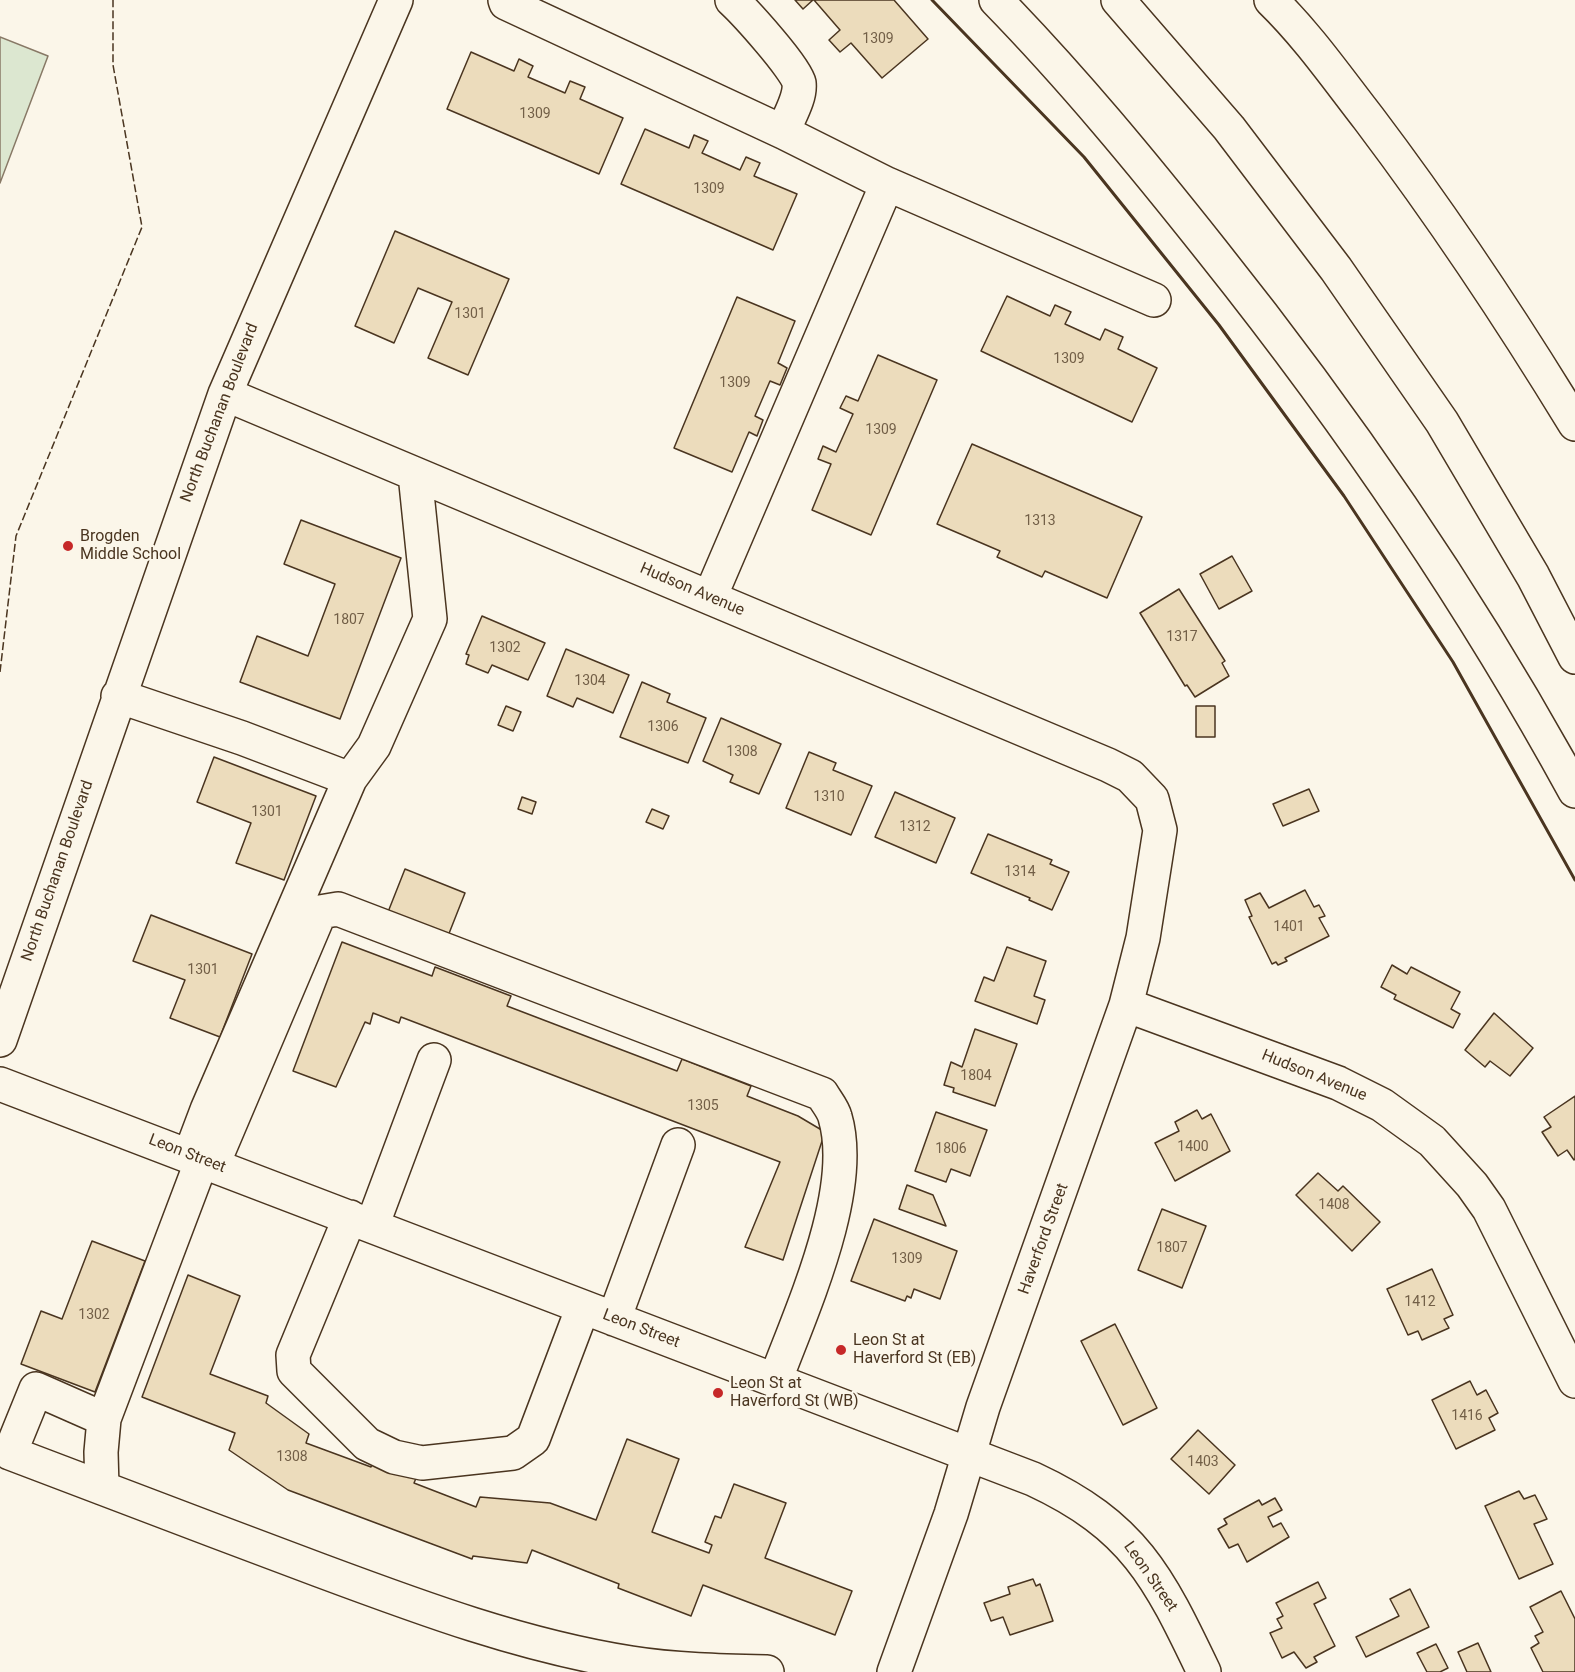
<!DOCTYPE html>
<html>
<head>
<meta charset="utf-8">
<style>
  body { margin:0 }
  canvas { display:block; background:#fbf6e9 }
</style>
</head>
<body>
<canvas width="1575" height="1672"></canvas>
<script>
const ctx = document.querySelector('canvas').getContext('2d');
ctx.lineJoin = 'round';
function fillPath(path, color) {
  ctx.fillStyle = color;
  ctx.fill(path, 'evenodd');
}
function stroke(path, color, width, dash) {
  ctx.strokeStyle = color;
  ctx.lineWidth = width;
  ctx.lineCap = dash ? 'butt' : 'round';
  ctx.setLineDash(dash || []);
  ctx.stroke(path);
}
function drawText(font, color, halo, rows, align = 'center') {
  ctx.font = font + ' Roboto,sans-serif';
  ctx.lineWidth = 4.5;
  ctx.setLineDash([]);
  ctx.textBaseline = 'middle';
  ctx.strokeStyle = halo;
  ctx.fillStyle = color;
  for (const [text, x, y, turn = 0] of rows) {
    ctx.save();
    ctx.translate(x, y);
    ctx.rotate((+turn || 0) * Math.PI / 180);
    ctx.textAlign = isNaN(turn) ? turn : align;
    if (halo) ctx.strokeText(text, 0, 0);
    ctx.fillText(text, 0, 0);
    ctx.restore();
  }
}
const green = new Path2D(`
  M0,37L48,56L0,183Z`);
const building = new Path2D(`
  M795,0H813L803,9Z
  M814,0H894L928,39L882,78L851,43L840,52L829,40L840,30Z
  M471,52L514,71L519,59L533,66L528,77L565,93L570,81L585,87L580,99L623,118L599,174L447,109Z
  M645,129L689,148L694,135L708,141L702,153L740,170L746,157L760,163L754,176L797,194L773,250L621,184Z
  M395,231L509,279L468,375L428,358L452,302L418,288L394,343L355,326Z
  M1007,296L1050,316L1055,305L1071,312L1065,324L1100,340L1105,329L1123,337L1118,349L1157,368L1132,422L981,351Z
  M737,297L795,321L778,363L787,368L780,385L770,381L755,416L763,420L757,436L749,432L732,472L674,448Z
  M878,355L937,380L871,535L812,510L831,464L818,459L823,446L836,452L853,414L840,408L846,396L858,401Z
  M972,444L1142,517L1107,598L1045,571L1042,577L997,557L1000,551L937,524Z
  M301,520L401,558L340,719L240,682L257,636L308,656L335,584L284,564Z
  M1232,556L1252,591L1219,609L1200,574Z
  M1179,589L1225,661L1222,663L1229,676L1195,697L1187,685L1185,686L1140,613Z
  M482,616L545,643L528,680L492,665L488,673L466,664L469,655L466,654Z
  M566,649L629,675L613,713L577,698L573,707L547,696Z
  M642,682L670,694L667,702L706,718L688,763L620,737Z
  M506,706L521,712L513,731L498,725Z
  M1196,706H1215V737H1196Z
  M721,718L781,744L759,794L730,782L733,775L703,761Z
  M809,752L836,763L833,770L872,786L851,835L786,808Z
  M214,757L316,796L284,880L236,863L251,823L197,802Z
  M1309,789L1319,811L1283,826L1273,804Z
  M895,792L955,818L936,863L875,837Z
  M522,797L536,802L532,814L518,809Z
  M652,809L669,816L663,829L646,822Z
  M988,834L1052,860L1050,864L1069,872L1052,910L1029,900L1030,898L971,873Z
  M405,869L465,893L448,936L388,912Z
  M1305,890L1314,907L1319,905L1325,916L1319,918L1329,936L1285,958L1287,961L1278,965L1276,962L1272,964L1249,917L1252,916L1245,900L1260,893L1269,908Z
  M151,915L252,954L220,1037L170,1018L185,980L133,961Z
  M342,942L432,976L435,967L511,996L507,1006L677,1071L682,1059L751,1086L747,1096L798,1116L825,1132L783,1260L745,1247L780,1162L401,1017L399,1023L373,1013L370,1024L365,1022L336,1087L293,1071Z
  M1007,947L1046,961L1034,996L1045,1000L1037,1024L975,1001L984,977L994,981Z
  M1392,965L1407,974L1411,967L1460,992L1451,1009L1460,1014L1453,1028L1394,999L1396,995L1381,987Z
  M1494,1013L1533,1048L1510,1076L1490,1061L1485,1067L1465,1050Z
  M975,1029L1017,1044L995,1106L953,1092L954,1088L944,1085L951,1062L962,1067Z
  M1575,1096V1159L1574,1160L1567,1150L1558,1156L1542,1132L1551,1127L1544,1117Z
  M1197,1110L1202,1119L1211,1114L1230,1151L1175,1181L1155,1143L1179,1131L1175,1122Z
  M936,1112L987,1130L970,1176L951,1169L946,1182L915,1171Z
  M1318,1173L1338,1191L1343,1186L1380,1222L1352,1251L1296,1195Z
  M907,1185L933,1195L946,1226L899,1209Z
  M1162,1209L1206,1226L1182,1288L1138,1270Z
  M874,1219L957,1251L940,1299L914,1289L911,1298L907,1296L905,1301L851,1281Z
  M92,1241L145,1261L95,1392L21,1364L41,1311L62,1319Z
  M1432,1269L1453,1315L1444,1319L1449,1328L1422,1340L1418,1331L1408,1335L1387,1289Z
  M188,1275L240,1296L210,1374L268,1396L266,1403L309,1434L306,1443L371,1467L376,1455L419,1471L414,1483L476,1507L480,1497L550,1503L596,1520L627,1439L679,1459L652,1532L709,1553L712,1545L705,1542L715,1516L721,1518L734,1484L786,1503L765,1558L852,1591L835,1635L703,1585L691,1616L618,1588L619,1584L532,1550L527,1563L473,1556L472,1559L288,1490L229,1450L235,1433L142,1397Z
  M1115,1324L1157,1408L1123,1425L1081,1341Z
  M1470,1381L1477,1395L1486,1390L1498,1413L1489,1418L1495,1430L1456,1449L1432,1400Z
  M1198,1430L1235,1465L1209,1494L1171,1459Z
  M1519,1491L1524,1499L1535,1495L1547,1519L1534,1524L1553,1564L1519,1579L1485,1506Z
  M1275,1498L1282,1510L1268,1517L1273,1527L1281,1523L1289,1537L1247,1562L1238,1544L1229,1548L1218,1529L1227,1524L1224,1519L1259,1500L1262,1505Z
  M1033,1579L1036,1586L1040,1584L1053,1621L1010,1635L1003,1617L991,1621L984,1603L1010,1594L1008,1587Z
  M1318,1582L1326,1598L1314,1604L1335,1646L1314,1657L1317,1662L1306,1668L1294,1652L1282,1658L1270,1633L1282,1628L1277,1619L1283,1616L1276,1603Z
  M1410,1589L1429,1627L1366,1657L1356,1637L1399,1616L1390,1599Z
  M1561,1591L1575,1619V1672H1543L1531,1648L1539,1643L1535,1636L1543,1632L1530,1607Z
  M1478,1643L1491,1672H1467L1458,1652Z
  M1436,1644L1448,1668L1440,1672H1427L1417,1653Z`);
const minor = new Path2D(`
  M505,0L506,3L783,132L887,184L710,597
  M732,0C745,12 796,68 799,83C801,98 788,118 783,132
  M887,184L1154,300
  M225,394L1108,765L1130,776L1152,799L1160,830L1143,938L1126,1005L983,1407L951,1514L894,1672
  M118,696L242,738L350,779
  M1126,1005L1338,1083L1382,1105L1432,1141L1472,1185L1489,1209L1575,1381
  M0,1040L225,394L396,0
  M0,1084L1033,1479C1134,1526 1158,1576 1204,1672
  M190,1155L207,1110L350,779L374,746L430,619L415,474
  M213,1164L320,912L338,909L822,1094C826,1101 833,1109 835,1117C857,1191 801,1311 775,1381
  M350,1217L293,1355L294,1371L367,1444L394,1457L422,1463L513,1453L533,1439L583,1307
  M372,1226L434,1060
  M614,1319L678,1145
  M104,1419L202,1160
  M102,1488L101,1452L104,1419L36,1389L10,1453C113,1493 216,1531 319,1570C421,1608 523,1646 631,1663C675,1670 722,1671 767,1672`);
const highway = new Path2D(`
  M996,0C1073,79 1143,164 1212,251C1347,420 1471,601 1575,791
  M1118,0L1229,128L1336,269L1442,422L1533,576L1575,657
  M1271,0C1308,36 1337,78 1369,119C1443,217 1511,319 1575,424`);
const fence = new Path2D(`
  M0,672L16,536L142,227L113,65V0`);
const wall = new Path2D(`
  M932,0L1084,157L1219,325L1344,496L1453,662L1575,880`);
const markers = [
  [68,546,6,"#c62828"],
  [841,1350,6,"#c62828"],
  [718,1393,6,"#c62828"]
];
const numberNames = [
  ["1309",878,39],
  ["1309",535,114],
  ["1309",709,189],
  ["1301",470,314],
  ["1309",1069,359],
  ["1309",735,383],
  ["1309",881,430],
  ["1313",1040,521],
  ["1807",349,620],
  ["1317",1182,637],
  ["1302",505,648],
  ["1304",590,681],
  ["1306",663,727],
  ["1308",742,752],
  ["1310",829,797],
  ["1301",267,812],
  ["1312",915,827],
  ["1314",1020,872],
  ["1401",1289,927],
  ["1301",203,970],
  ["1804",976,1076],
  ["1305",703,1106],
  ["1400",1193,1147],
  ["1806",951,1149],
  ["1408",1334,1205],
  ["1807",1172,1248],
  ["1309",907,1259],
  ["1412",1420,1302],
  ["1302",94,1315],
  ["1416",1467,1416],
  ["1308",292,1457],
  ["1403",1203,1462]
];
const streetNames = [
  ["North Buchanan Boulevard",220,413,-69],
  ["Hudson Avenue",692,590,23],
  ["North Buchanan Boulevard",58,871,-71],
  ["Hudson Avenue",1314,1076,22],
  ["Leon Street",187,1154,21],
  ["Haverford Street",1044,1239,-70],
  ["Leon Street",641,1329,21],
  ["Leon Street",1150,1577,55]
];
const poiNames = [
  ["Brogden",80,537],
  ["Middle School",80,555],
  ["Leon St at",853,1341],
  ["Haverford St (EB)",853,1359],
  ["Leon St at",730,1384],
  ["Haverford St (WB)",730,1402]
];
fillPath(green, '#dce7d0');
stroke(green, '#887966', 1.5);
fillPath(building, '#ecdcbc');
stroke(building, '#4a3520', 1.5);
stroke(minor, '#4a3520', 36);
stroke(highway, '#4a3520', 36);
stroke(minor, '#fbf6e9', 33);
stroke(highway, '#fbf6e9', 33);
stroke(fence, '#4a3520', 1.5, [8, 3]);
stroke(wall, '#4a3520', 3);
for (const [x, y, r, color] of markers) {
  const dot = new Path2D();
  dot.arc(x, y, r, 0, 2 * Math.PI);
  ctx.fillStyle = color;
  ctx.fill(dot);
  stroke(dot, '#fbf6e9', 2);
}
drawText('14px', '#725f47', null, numberNames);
drawText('16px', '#4a3520', '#fbf6e9', streetNames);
drawText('16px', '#4a3520', '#fbf6e9', poiNames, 'left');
</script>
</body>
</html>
